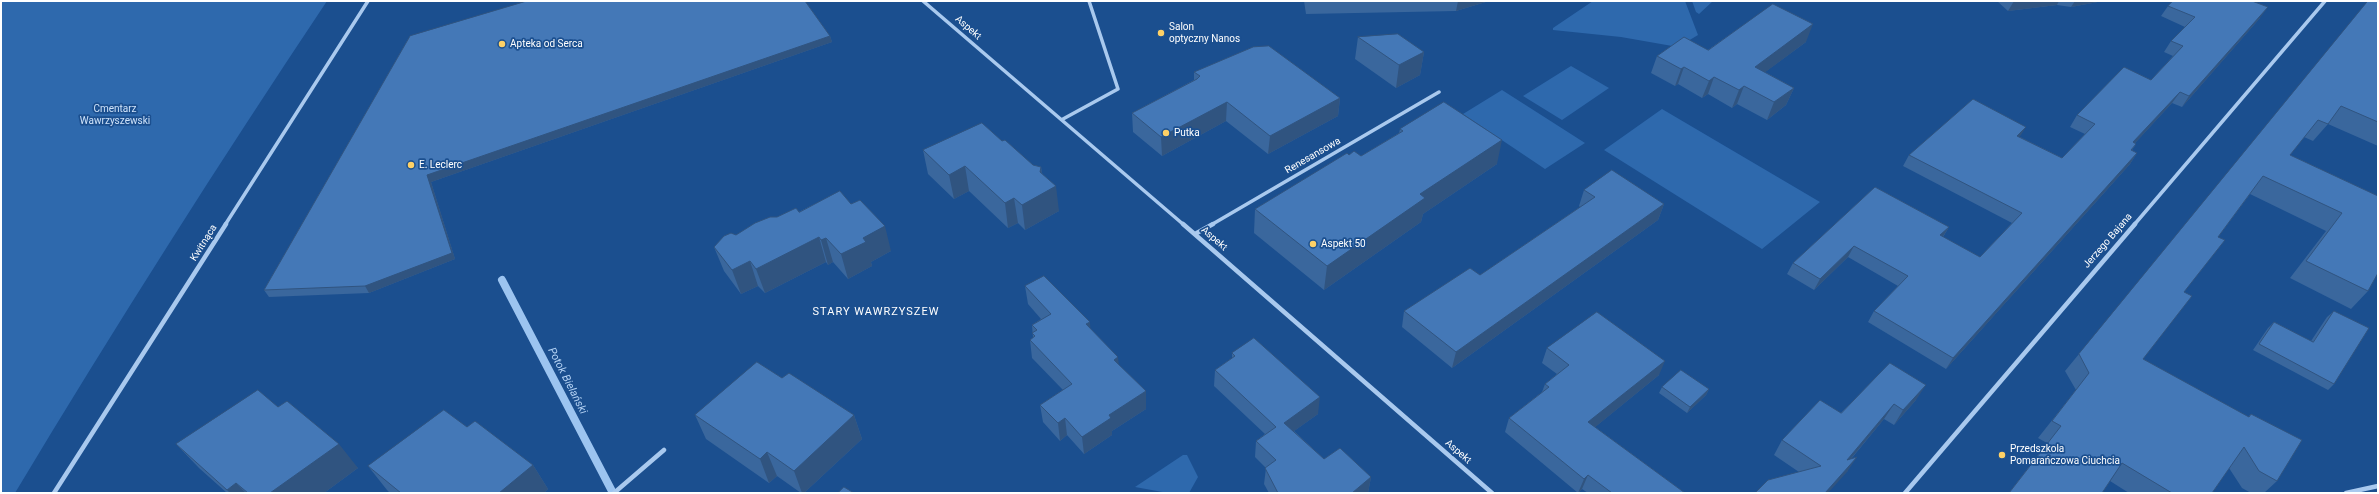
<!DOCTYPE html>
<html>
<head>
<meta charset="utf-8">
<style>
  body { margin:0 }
  #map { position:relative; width:2379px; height:494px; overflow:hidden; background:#1b4f8f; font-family:Roboto,sans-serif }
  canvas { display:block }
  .frame { position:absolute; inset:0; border:2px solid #fff; pointer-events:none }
</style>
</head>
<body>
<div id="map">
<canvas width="2379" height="494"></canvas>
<div class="frame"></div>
</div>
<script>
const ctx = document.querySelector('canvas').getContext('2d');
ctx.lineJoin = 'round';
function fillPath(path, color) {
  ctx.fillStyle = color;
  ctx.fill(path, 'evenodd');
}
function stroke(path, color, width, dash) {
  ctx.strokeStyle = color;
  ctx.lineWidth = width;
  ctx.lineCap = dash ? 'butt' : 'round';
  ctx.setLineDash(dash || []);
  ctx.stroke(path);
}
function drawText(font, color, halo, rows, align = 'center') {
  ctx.font = font + ' Roboto,sans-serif';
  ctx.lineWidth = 3.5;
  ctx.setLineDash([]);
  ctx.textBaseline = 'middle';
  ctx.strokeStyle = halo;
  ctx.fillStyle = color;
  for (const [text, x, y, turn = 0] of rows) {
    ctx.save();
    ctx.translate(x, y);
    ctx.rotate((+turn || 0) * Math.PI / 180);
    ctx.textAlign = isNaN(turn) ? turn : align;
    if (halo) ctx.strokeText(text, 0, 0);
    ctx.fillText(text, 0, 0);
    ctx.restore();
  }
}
const green = new Path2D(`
  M1,1H327C219,163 115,326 15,493H1Z
  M1593,1H1685L1698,35L1678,47L1621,37L1553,30V28Z
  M1692,1H1713L1699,14L1696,12Z
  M1571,66L1609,88L1562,120L1523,96Z
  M1502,90L1585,143L1545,169L1463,114Z
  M1662,109L1820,202L1762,249L1604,150Z
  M1183,455H1187L1198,477L1189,493H1168L1135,487Z`);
const stream = new Path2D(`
  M502,280L613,493`);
const streetFar1 = new Path2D(`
  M923,1L1184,225
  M1063,119L1118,89L1089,1
  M225,225L368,1
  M1211,225L1439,92
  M2134,225L2325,1`);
const street = new Path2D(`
  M1183,224L1492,493
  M1195,234L1213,224
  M54,493L226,224
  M614,493L664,450
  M1905,493L2135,224
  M2346,493L2378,486`);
const wall = new Path2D(`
  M1304,1H1489L1456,11L1306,14Z
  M1997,1H2103L2071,7L2057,5L2008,11Z
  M2378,1V146L2328,124L2313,141L2304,137L2290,155L2378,196L2368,291L2351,309L2290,278L2326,231L2250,194L2218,237L2143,359L2248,417L2251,414L2277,481L2264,493H2251L2242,488L2229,468L2212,493H2129L2110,481L2102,493H2009L2047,443L2038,438L2076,390L2065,371L2079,354Z
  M2168,6L2260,18L2182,107L2172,103L2135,143L2136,144L2132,150L2137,153L2130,164L1946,369L1868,322L1874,311L1898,286L1848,257L1814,290L1787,274L1793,263L1875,187L1949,227L1943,237L1980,257L2012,223L1903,166L1909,155L2020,137L2062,158L2085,134L2070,127L2077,115L2151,80L2173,56L2164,52L2171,41L2185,27L2161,16Z
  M410,36H830L832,42L431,182L455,259L369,293L269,297L264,290Z
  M1358,37L1424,52L1420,75L1396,88L1355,59Z
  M1806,42L1765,72L1794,88L1786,105L1767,120L1737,104L1732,108L1708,94L1702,98L1678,84L1675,86L1651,73L1657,56L1708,50Z
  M1194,72L1340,98L1338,116L1268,154L1226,121L1162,156L1133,132L1132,113L1194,80Z
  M1400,129L1497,164L1423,214L1421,222L1324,290L1254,233L1255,209L1349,155L1361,156L1399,133Z
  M1002,141L1033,165L1041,167L1042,173L1059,211L1025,230L1018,223L1008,228L969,191L954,199L928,174L923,150Z
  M1584,190L1664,204L1658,220L1452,368L1402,327L1404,311L1480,275L1580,207L1579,206Z
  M777,217L891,251L871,262L872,266L848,279L833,262L828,265L826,262L765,293L758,286L741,294L724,271L714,247L736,235Z
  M1025,286L1090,329L1119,365L1146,391V409L1112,431V435L1084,454L1067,435L1060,441L1043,422L1040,405L1063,390L1032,358L1030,340L1033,338L1032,325L1041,319L1028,304Z
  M2334,311V384L2328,390L2253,350L2268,328L2274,322L2311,341L2327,317Z
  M1547,348L1659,375L1595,427L1685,493H1588L1582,489L1578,493L1505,432L1509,418L1542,392L1545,384L1557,374L1542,363Z
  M1232,353L1318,414L1294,431L1324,459L1371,477L1368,493H1269L1264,484L1266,468L1255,457L1256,441L1265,434L1214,386L1215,370L1232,358Z
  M782,378L854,415L862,439L804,493H801L777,476L769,483L706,439L695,415Z
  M1662,387L1709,389L1706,395L1687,413L1659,393Z
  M1916,400L1894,425L1884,419L1851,459L1847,472H1799L1774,455L1782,440L1841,413Z
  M278,407L358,468L324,493H227L199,468L176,444Z
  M467,427L533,465L548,489L544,493H390L387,490L368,466Z`);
const shadedWall = new Path2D(`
  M1458,1H1489L1456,11Z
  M2014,1H2059L2057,5L2008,11Z
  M2075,1H2103L2071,7Z
  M2268,7L2260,18L2182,107L2189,96Z
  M1813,24L1806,42L1748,85L1755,67Z
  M830,36L832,42L431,182L455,259L369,293L365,286L427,175Z
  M1424,52L1420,75L1396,88L1399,65Z
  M1684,67L1678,84L1675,86L1681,69Z
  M1714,77L1708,94L1702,98L1709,81Z
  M1744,86L1737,104L1732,108L1739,90Z
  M1794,88L1786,105L1767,120L1774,102Z
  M2180,92L2172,103L2125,154L2133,142Z
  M1340,98L1338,116L1268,154L1270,136Z
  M1227,102L1226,121L1162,156L1161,137Z
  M2026,127L2019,138L2017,136Z
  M1502,140L1497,164L1423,214L1421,222L1324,290L1327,266L1420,194Z
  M2137,153L2130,164L1946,369L1953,358Z
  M965,166L969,191L954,199L949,175Z
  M1041,167L1044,191L1056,186L1059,211L1025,230L1022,205L1040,172Z
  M1014,198L1018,223L1008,228L1005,203Z
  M1664,204L1658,220L1452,368L1456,352Z
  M885,226L891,251L871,262L872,266L848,279L841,254L863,238Z
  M1949,227L1942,238L1940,235Z
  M819,237L826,262L765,293L756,269Z
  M826,238L833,262L828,265L821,240Z
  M1854,246L1848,257L1814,290L1820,279Z
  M750,261L758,286L741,294L732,270Z
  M1090,322L1091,340L1086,324Z
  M1118,357L1120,375L1114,360Z
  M1665,361L1659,375L1583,437L1588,422Z
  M1926,385L1916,400L1894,425L1903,410Z
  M1709,389L1706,395L1687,413L1690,407Z
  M1146,391V409L1112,431V435L1084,454L1082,437L1109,415Z
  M1320,397L1318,414L1283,439L1284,423Z
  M1894,404L1884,419L1838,474L1847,460Z
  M854,415L862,439L804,493H802L794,471Z
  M1065,418L1067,435L1060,441L1058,423Z
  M339,444L358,468L324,493H270Z
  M767,452L777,476L769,483L760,459Z
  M1857,457L1847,472L1828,493H1825Z
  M533,465L548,489L544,493H499Z
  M1588,475L1582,489L1578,493L1584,479Z
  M1371,477L1368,493H1352Z
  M236,483L246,493H230L227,490Z`);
const building = new Path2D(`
  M527,1H805L830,36L427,175L452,253L365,286L264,290L410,36Z
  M2173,1H2252L2268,7L2189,96L2180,92L2133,142L2136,144L2131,150L2137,153L1953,358L1874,311L1908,276L1854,246L1820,279L1793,263L1875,187L1949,227L1940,235L1980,257L2022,213L1909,155L1973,99L2026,127L2017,136L2062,158L2095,124L2077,115L2124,67L2151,80L2183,46L2171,41L2195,17L2168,6Z
  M2368,1H2378V122L2341,106L2328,124L2318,120L2290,155L2378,196V273L2368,291L2306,261L2342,213L2263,176L2218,237L2225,240L2184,292L2192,296L2143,359L2249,417L2251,414L2302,440L2277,481L2259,471L2244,447L2212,493H2172L2122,463L2102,493H2009L2061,426L2052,421L2089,373L2079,354Z
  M1773,4L1813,24L1755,67L1794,88L1774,102L1744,86L1739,90L1714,77L1709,81L1684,67L1681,69L1657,56L1684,37L1708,50Z
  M1398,34L1424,52L1399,65L1358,37Z
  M1269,46L1340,98L1270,136L1227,102L1161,137L1132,113L1197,79L1200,76L1194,72L1253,47Z
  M1444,102L1502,140L1420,194L1425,198L1327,266L1255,209L1347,153L1349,155L1354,151L1361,156L1403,131L1400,129Z
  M982,123L1002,141L1005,140L1033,165L1041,167L1040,172L1056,186L1022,205L1014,198L1005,203L965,166L949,175L923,150Z
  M1612,170L1664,204L1456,352L1404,311L1470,268L1480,275L1595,197L1584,190Z
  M840,191L851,204L860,200L885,226L863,238L866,242L841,254L826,238L821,240L819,237L756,269L750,261L732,270L714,247L724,236L731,233L736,235L755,223L770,217H777L796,208L799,212Z
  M1044,276L1090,322L1086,324L1118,357L1114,360L1146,391L1109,415L1111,418L1082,437L1065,418L1058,423L1040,405L1072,384L1030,340L1035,336L1032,333L1037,330L1032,325L1051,314L1025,286Z
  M2334,311L2369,328L2334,384L2259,344L2274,322L2313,342Z
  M1597,312L1665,361L1588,422L1685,493H1612L1588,475L1584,479L1509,418L1549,387L1545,384L1569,365L1547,348Z
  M1254,338L1320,397L1284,423L1324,459L1340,448L1371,477L1352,493H1278L1265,468L1276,460L1256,441L1276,427L1215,370L1235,356L1232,353Z
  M757,362L782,378L789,373L854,415L794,471L767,452L760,459L695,415Z
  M1890,363L1926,385L1903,410L1894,404L1847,460L1857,457L1825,493H1755L1768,480L1821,466L1782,440L1820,400L1841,413Z
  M1681,370L1709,389L1690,407L1662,387Z
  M258,390L278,407L287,401L339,444L270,493H248L236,483L227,490L176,444Z
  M444,410L467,427L475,421L533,465L499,493H401L368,466Z
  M844,487L854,493H838Z`);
const markers = [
  [1161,33,4,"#ffd166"],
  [502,44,4,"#ffd166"],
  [1166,133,4,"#ffd166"],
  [411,165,4,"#ffd166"],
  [1313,244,4,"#ffd166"],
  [2002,455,4,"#ffd166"]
];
const poiNames = [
  ["Salon",1169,27],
  ["optyczny Nanos",1169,39],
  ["Apteka od Serca",510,44],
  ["Putka",1174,133],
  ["E. Leclerc",419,165],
  ["Aspekt 50",1321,244],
  ["Przedszkola",2010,449],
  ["Pomarańczowa Ciuchcia",2010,461]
];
const streetNames = [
  ["Aspekt",968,28,41],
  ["Renesansowa",1313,156,-30],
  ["Aspekt",1214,239,41],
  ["Jerzego Bajana",2108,241,-49],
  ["Kwitnąca",204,243,-58],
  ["Aspekt",1458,452,41]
];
const parkNames = [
  ["Cmentarz",115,109],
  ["Wawrzyszewski",115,121]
];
const neighbourhoodNames = [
  ["STARY WAWRZYSZEW",876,312]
];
const waterNames = [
  ["Potok Bielański",567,381,63]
];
fillPath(green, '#2e69ad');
stroke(stream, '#9cc4f0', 8);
stroke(streetFar1, '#a9c9ee', 3.5);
stroke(street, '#a9c9ee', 4.5);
fillPath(wall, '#3a679d');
fillPath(shadedWall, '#305480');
fillPath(building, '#4478b7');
stroke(building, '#305480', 1);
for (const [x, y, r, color] of markers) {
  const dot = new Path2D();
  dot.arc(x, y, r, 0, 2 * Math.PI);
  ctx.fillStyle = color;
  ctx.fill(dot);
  stroke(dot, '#1b4f8f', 1.5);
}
drawText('10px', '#fff', '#1b4f8f', poiNames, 'left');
drawText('10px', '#fff', '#1b4f8f', streetNames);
drawText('10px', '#cfe3fa', '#1b4f8f', parkNames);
ctx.letterSpacing = '1px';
drawText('11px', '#fff', '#1b4f8f', neighbourhoodNames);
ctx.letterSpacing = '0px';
drawText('italic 11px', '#b5d3f5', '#1b4f8f', waterNames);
</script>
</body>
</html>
